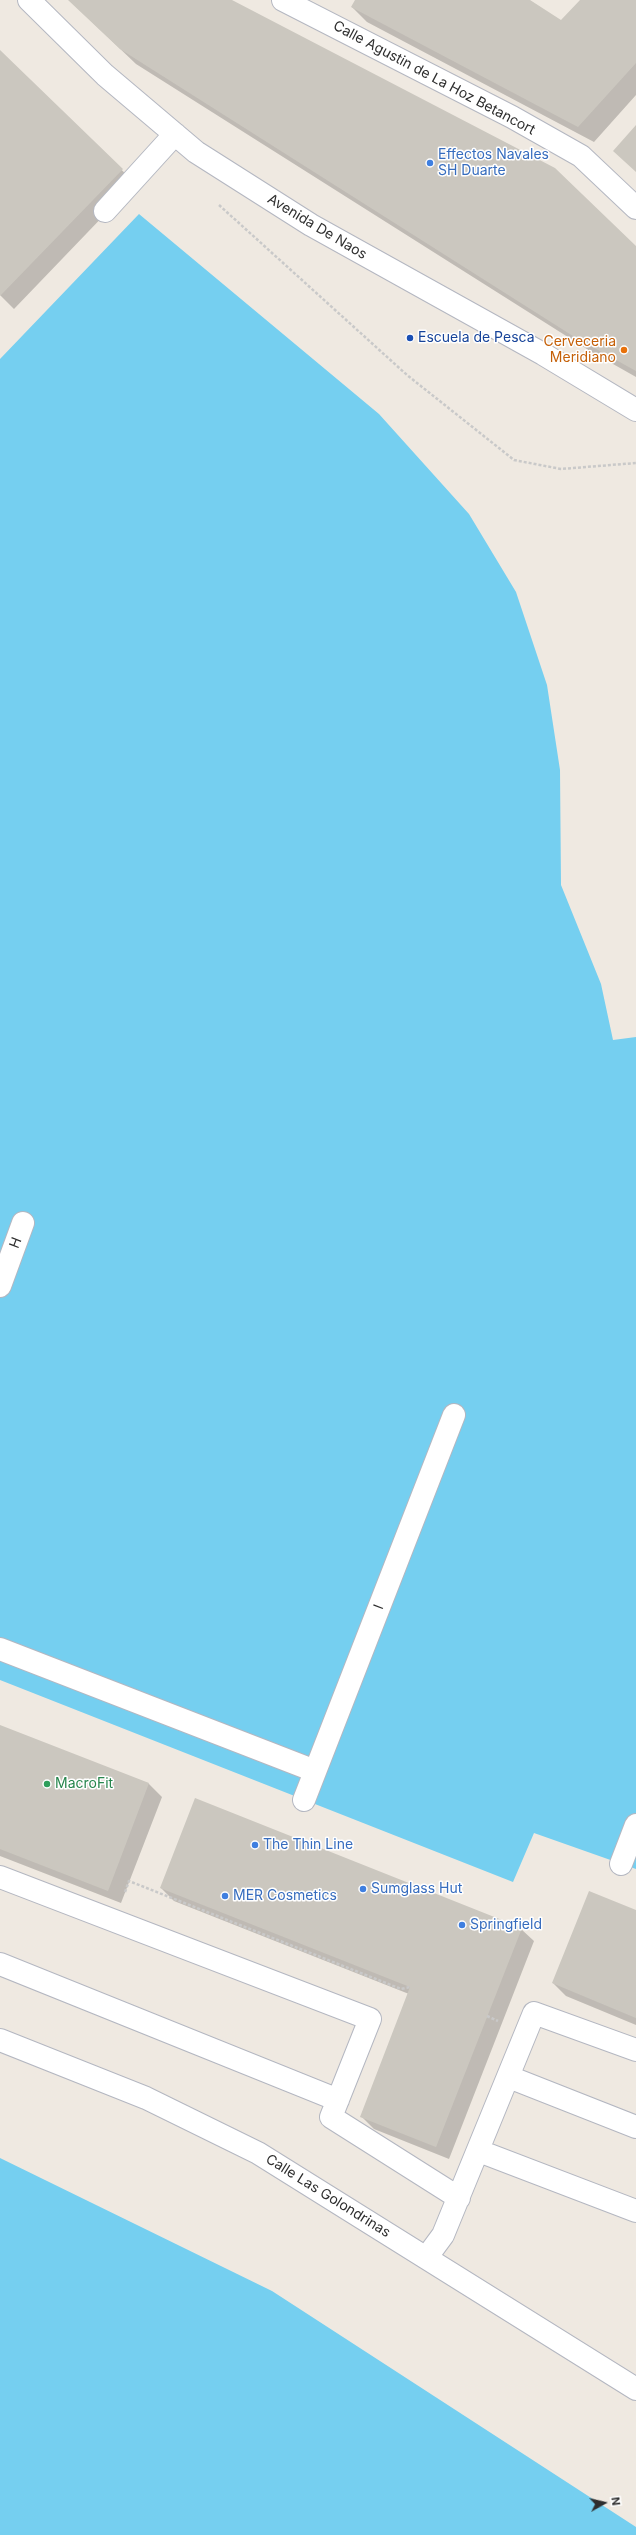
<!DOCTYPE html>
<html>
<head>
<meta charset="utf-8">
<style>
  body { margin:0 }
  #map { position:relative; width:636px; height:2535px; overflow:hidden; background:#efe9e1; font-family:Inter,sans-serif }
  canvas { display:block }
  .north { position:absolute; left:584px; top:2483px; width:40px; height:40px; -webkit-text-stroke:3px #fff; paint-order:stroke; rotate:82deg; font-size:11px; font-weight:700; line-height:16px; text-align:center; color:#2e2e2e }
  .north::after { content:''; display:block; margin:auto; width:14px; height:18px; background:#2e2e2e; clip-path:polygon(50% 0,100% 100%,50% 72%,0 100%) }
</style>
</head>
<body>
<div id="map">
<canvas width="636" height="2535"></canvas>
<div class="north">N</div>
</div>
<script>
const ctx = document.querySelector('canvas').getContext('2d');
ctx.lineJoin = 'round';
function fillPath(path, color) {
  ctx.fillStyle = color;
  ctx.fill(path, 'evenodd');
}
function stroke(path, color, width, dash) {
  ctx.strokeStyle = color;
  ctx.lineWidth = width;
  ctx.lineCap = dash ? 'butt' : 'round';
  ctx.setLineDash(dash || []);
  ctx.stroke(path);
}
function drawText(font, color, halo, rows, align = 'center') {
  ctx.font = font + ' Inter,sans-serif';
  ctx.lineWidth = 3;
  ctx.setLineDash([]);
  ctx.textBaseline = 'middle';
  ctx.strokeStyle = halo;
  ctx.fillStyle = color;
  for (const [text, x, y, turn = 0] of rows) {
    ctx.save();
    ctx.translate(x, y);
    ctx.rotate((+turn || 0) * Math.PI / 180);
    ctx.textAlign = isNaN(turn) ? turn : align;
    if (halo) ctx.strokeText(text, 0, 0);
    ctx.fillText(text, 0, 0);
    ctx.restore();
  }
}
const water = new Path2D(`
  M139,214L379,414L469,514L516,592L547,685L560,770L561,885L601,984L613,1040L636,1037V1869L534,1833L513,1882L0,1680V359Z
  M0,2158L272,2291L636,2527V2535H0Z`);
const shadow = new Path2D(`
  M69,0H230L636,247V377L590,351L136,64Z
  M356,0H529L561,21L581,0H636V95L594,142L367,22L352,7Z
  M0,51L135,183L14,309L0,295Z
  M0,1726L149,1784L162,1797L121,1903L0,1856Z
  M161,1888L521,1929L534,1941L449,2159L374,2129L361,2116L409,1994L174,1901Z
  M636,1911V2025L566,1996L553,1983Z`);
const building = new Path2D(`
  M68,0H232L555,168L636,246V371L573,336L120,49Z
  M355,0H530L561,20L580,0H636V63L578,127L351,7Z
  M0,50L123,169L0,296Z
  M636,125V172L613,151Z
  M0,1725L149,1783L108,1891L0,1849Z
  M195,1798L522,1928L436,2147L360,2117L410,1987L160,1888Z
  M589,1891L636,1910V2018L552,1983Z`);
const path = new Path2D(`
  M219,205L407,375L514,460L561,469L636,463
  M125,1892L129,1881L401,1989L410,1987
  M487,2016L498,2021`);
const minor = new Path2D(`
  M29,0L105,75L196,152L311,225L543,354L636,410
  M283,0L512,117L581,156L636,208
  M105,211L175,134
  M0,1286L23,1223
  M0,1649L315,1771
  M304,1800L454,1415
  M621,1864L636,1825
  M0,1877L370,2019L331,2117L459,2198
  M0,1964L338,2100
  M0,2040L146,2098L258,2153L636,2389
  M509,2077L636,2127
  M479,2151L636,2211
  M426,2258L443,2235L534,2013L636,2050`);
const markers = [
  [430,163,4,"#3f7fe0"],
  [410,338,4,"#1a4fb4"],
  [624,350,4,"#e8710a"],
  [47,1784,4,"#2e9e5b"],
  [255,1845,4,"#3f7fe0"],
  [363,1889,4,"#3f7fe0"],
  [225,1896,4,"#3f7fe0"],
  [462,1925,4,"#3f7fe0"]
];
const streetNames = [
  ["Calle Agustin de La Hoz Betancort",434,78,28],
  ["Avenida De Naos",317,227,31],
  ["H",16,1243,-69],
  ["I",379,1607,-69],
  ["Calle Las Golondrinas",328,2196,32]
];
const shopNames = [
  ["Effectos Navales",438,155],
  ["SH Duarte",438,171],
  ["The Thin Line",263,1845],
  ["Sumglass Hut",371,1889],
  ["MER Cosmetics",233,1896],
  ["Springfield",470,1925]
];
const transitNames = [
  ["Escuela de Pesca",418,338]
];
const foodNames = [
  ["Cerveceria",616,342],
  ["Meridiano",616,358]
];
const leisureNames = [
  ["MacroFit",55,1784]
];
fillPath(water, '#75cff0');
fillPath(shadow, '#0003');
fillPath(building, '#cbc7bf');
stroke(minor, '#b4b7c1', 24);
stroke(path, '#c9c9c9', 2.5, [3, 2]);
stroke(minor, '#fff', 22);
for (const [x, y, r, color] of markers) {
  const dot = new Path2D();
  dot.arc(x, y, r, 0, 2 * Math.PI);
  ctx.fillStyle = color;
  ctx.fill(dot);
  stroke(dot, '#fff', 1.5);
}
drawText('14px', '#2e2e2e', '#fff', streetNames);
drawText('14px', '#366cbe', '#fff', shopNames, 'left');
drawText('14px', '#164399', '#fff', transitNames, 'left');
drawText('14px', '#c56008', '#fff', foodNames, 'right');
drawText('14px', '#27864d', '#fff', leisureNames, 'left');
</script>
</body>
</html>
